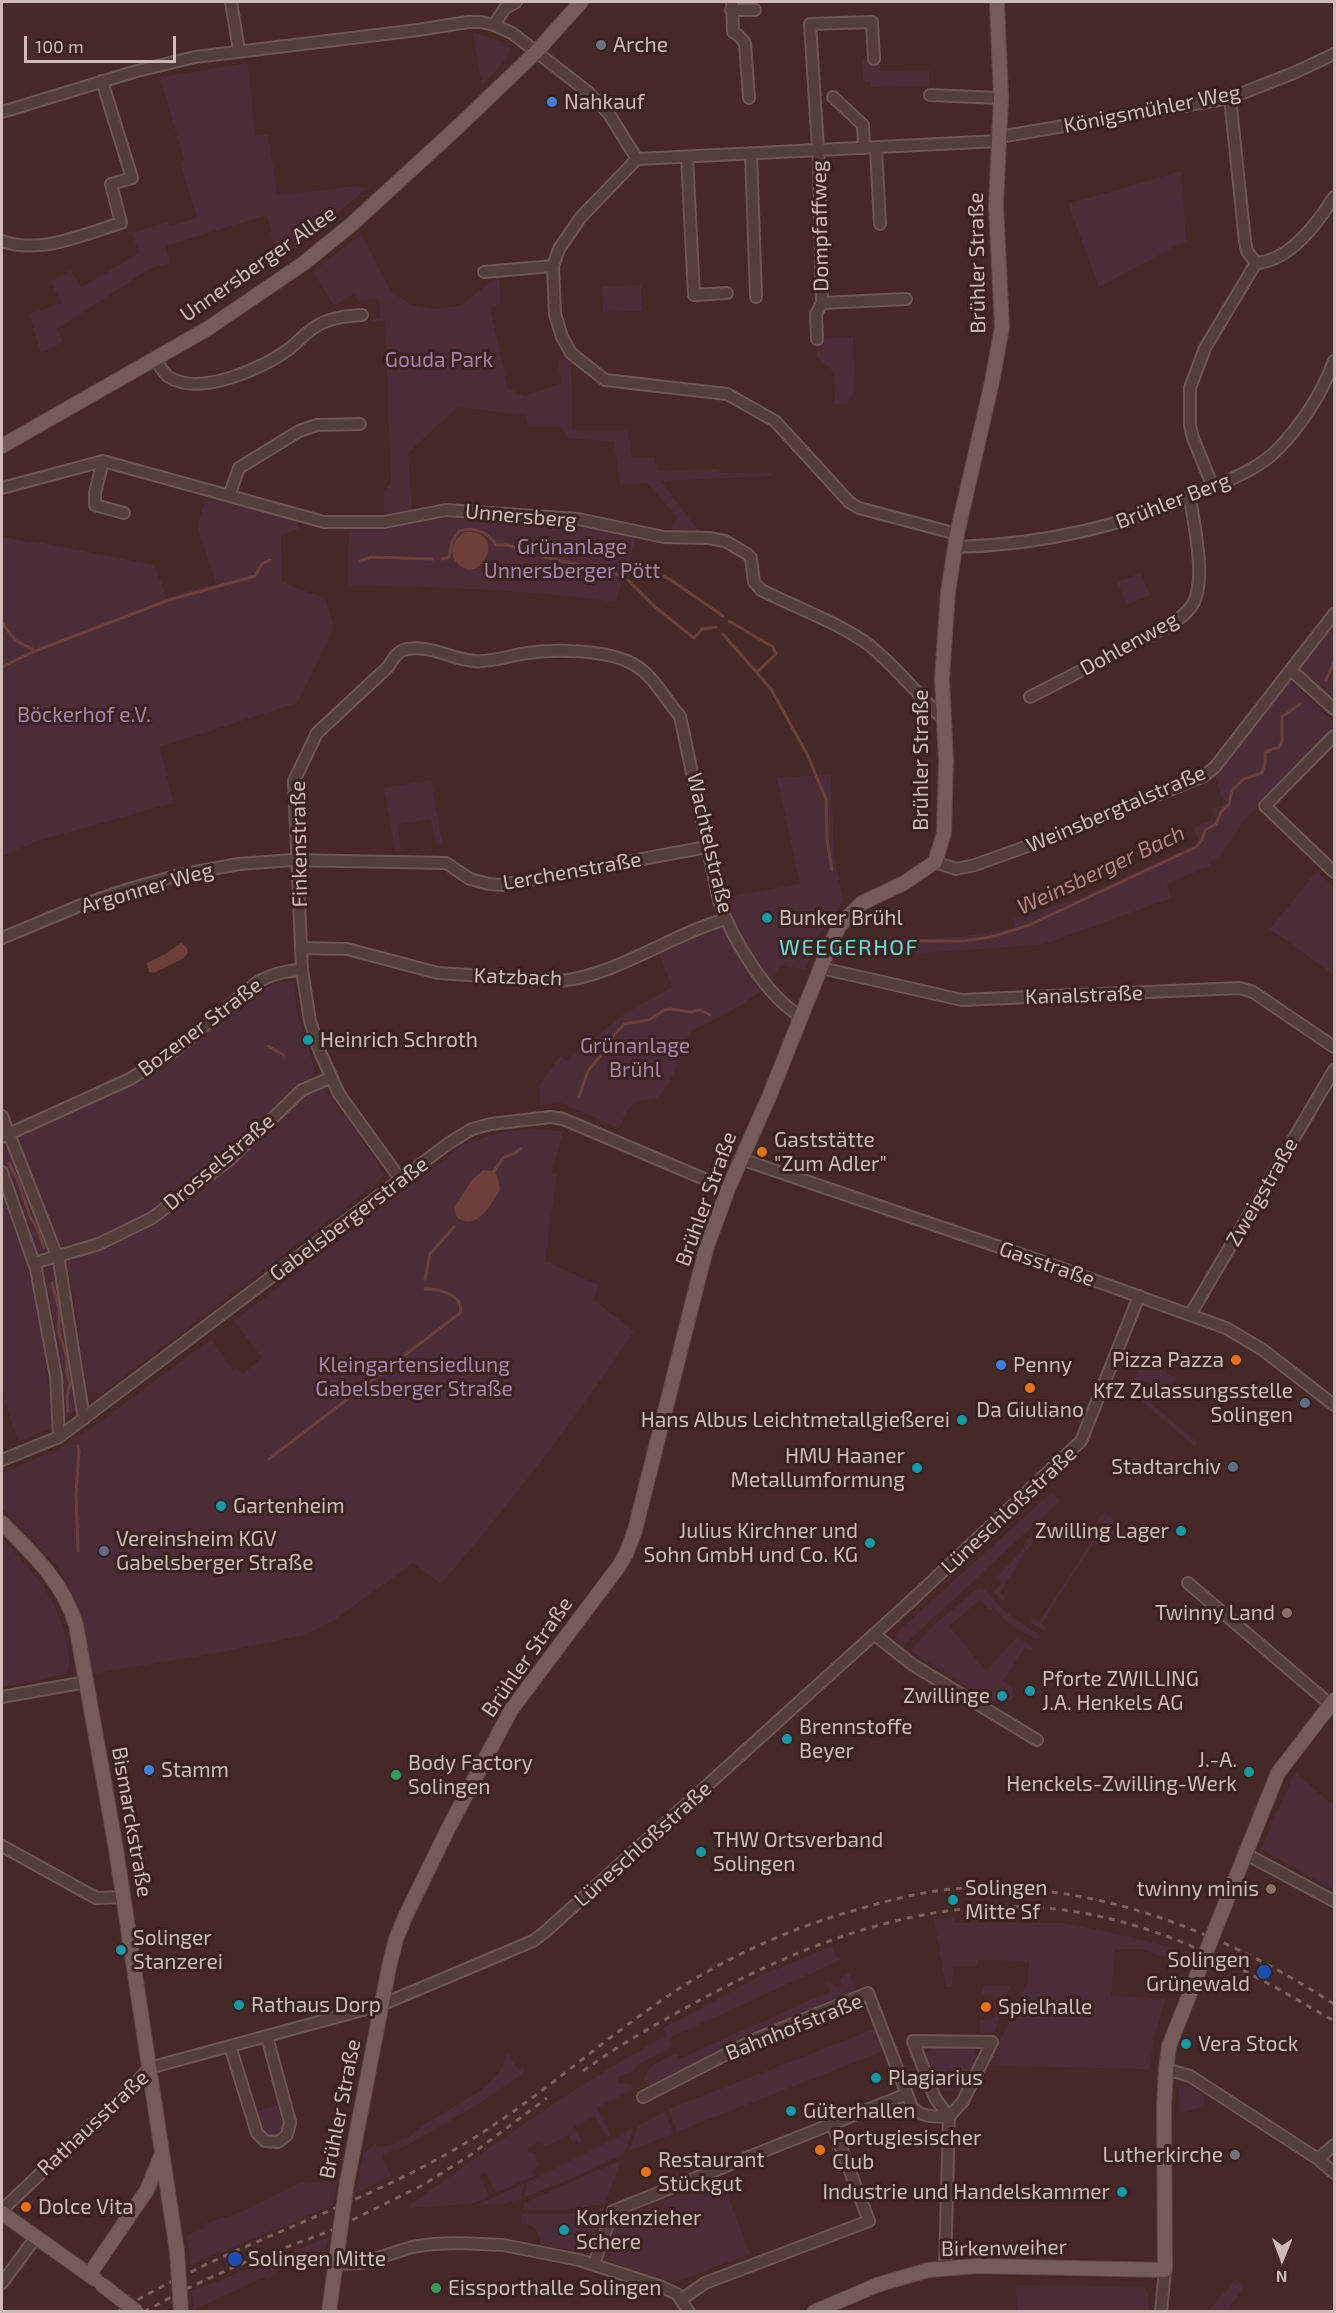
<!DOCTYPE html>
<html>
<head>
<meta charset="utf-8">
<style>
  body { margin:0 }
  #map { position:relative; width:1336px; height:2313px; overflow:hidden; background:#452926; font-family:"Exo 2",sans-serif }
  canvas { display:block }
  .frame { position:absolute; inset:0; border:3px solid #cebbb8; pointer-events:none }
  .north { position:absolute; left:1252px; top:2229px; width:60px; height:60px; -webkit-text-stroke:4px #3a221f; paint-order:stroke; rotate:181deg; font-size:16px; font-weight:700; line-height:24px; text-align:center; color:#cebbb8 }
  .north::after { content:''; display:block; margin:auto; width:21px; height:27px; background:#cebbb8; clip-path:polygon(50% 0,100% 100%,50% 72%,0 100%) }
  .scale { position:absolute; left:24px; top:36px; width:152px; height:27px; box-sizing:border-box; border:3px solid #cebbb8; border-top:0; padding-left:8px; font-size:18px; line-height:21px; white-space:nowrap; color:#cebbb8; -webkit-text-stroke:4px #3a221f; paint-order:stroke }
</style>
</head>
<body>
<div id="map">
<canvas width="1336" height="2313"></canvas>
<div class="frame"></div>
<div class="north">N</div>
<div class="scale">100 m</div>
</div>
<script>
const ctx = document.querySelector('canvas').getContext('2d');
ctx.lineJoin = 'round';
function fillPath(path, color) {
  ctx.fillStyle = color;
  ctx.fill(path, 'evenodd');
}
function stroke(path, color, width, dash) {
  ctx.strokeStyle = color;
  ctx.lineWidth = width;
  ctx.lineCap = dash ? 'butt' : 'round';
  ctx.setLineDash(dash || []);
  ctx.stroke(path);
}
function drawText(font, color, halo, rows, align = 'center') {
  ctx.font = font + ' "Exo 2",sans-serif';
  ctx.lineWidth = 6;
  ctx.setLineDash([]);
  ctx.textBaseline = 'middle';
  ctx.strokeStyle = halo;
  ctx.fillStyle = color;
  for (const [text, x, y, turn = 0] of rows) {
    ctx.save();
    ctx.translate(x, y);
    ctx.rotate((+turn || 0) * Math.PI / 180);
    ctx.textAlign = isNaN(turn) ? turn : align;
    if (halo) ctx.strokeText(text, 0, 0);
    ctx.fillText(text, 0, 0);
    ctx.restore();
  }
}
const green = new Path2D(`
  M473,32L507,44L510,48L508,57L482,86Z
  M879,58L880,71L929,70V86L870,87V81L863,82L862,59Z
  M247,63L256,135L268,134L277,195L358,186L367,189L277,261L267,215L166,246L170,263L149,269L57,329L63,342L41,353L29,314L62,303L51,282L70,270L82,287L139,253L132,233L168,222L170,226L197,218L180,161L184,160L160,77Z
  M1181,171L1186,241L1099,287L1068,204Z
  M361,234L391,292L412,305L432,309L454,307L462,304L496,278H499L500,303L490,308L508,388L525,396L561,383L558,361L565,358L571,362L572,430H628L632,458H655L657,470L719,469L720,473L772,472V476L661,481L700,533L670,532L677,517L647,483L620,485L614,442L569,438L560,427H528L526,416L458,407L408,453L412,510L384,515V490L391,483L385,321H371V319L380,318L379,299L358,301L354,294L334,306L313,271Z
  M641,285L642,311L603,312L602,286Z
  M853,337L855,390L847,404H835L834,372L817,357V339Z
  M208,494L298,521L299,529L281,535L282,582L326,599L334,628L297,703L160,747L173,803L37,841L2,856V536L30,543L32,541L154,565L167,597L216,583L197,525Z
  M445,515L577,523L636,537L616,602C527,590 438,586 348,586L349,530L402,525Z
  M1140,573L1150,595L1127,605L1117,582Z
  M1334,621V697H1332L1301,672L1300,668Z
  M1289,680L1334,722V729L1245,819L1221,855L1209,862L1210,866L1167,884L1172,898L1041,945L920,953L881,948L879,936C925,942 970,937 1015,927L1013,919L1073,900L1199,843L1194,827L1215,819L1212,809L1224,804L1214,774Z
  M831,774L834,855L843,901L816,939L806,970L781,965C778,970 775,976 771,981C757,999 711,1022 690,1032L669,1084L657,1098L635,1102L628,1109L619,1128L558,1102L540,1106L539,1086L560,1056L567,1061L624,1014L672,987L659,953L733,924L726,897L800,884L777,778Z
  M431,780L442,843L436,844L431,819L397,825L401,850L395,851L384,788Z
  M1317,871L1334,888V975L1270,929Z
  M279,981L293,982L299,1017L316,1072L294,1089L212,1166L157,1209L114,1232L63,1250L16,1136C70,1113 123,1091 172,1059C209,1034 239,1001 279,981Z
  M324,1089L358,1134L384,1174L375,1185L102,1393L89,1392L85,1385L76,1313L66,1259L131,1235L168,1213L230,1165L298,1100L312,1090Z
  M532,1129L563,1131L552,1173L557,1174L545,1261L599,1285L593,1300L634,1331C574,1421 511,1503 441,1584L413,1563L336,1619L305,1635L217,1653L91,1674L76,1609L61,1571L2,1508V1473L54,1451L89,1430L211,1339L233,1370L237,1368L243,1374L262,1358L234,1321L464,1144L507,1131Z
  M7,1144H9L50,1248L49,1252L39,1254L37,1252L2,1162V1146Z
  M2,1194L29,1271L44,1344L52,1428L18,1442L4,1399L2,1366Z
  M52,1267L56,1271L73,1365L76,1410L63,1421L54,1324L44,1272L46,1268Z
  M1150,1363L1176,1378L1170,1387C1161,1385 1151,1386 1143,1382L1136,1391L1197,1442L1194,1446L1132,1393L1138,1367Z
  M1052,1492L1060,1501L903,1646L894,1635Z
  M1104,1512L1129,1532L1122,1543L1096,1521Z
  M1055,1515L1024,1554L1000,1593L1005,1597L1003,1601L994,1592L1001,1583L997,1577L1028,1544L1026,1540Z
  M1088,1535L1099,1542L1097,1546L1093,1544L1041,1624L1046,1627L1044,1631L1030,1622L1033,1618L1039,1622L1092,1541L1087,1537Z
  M2,1538C32,1572 55,1593 66,1638C69,1651 72,1662 66,1674L2,1688Z
  M978,1588L985,1590L1002,1609L1040,1636V1638L1035,1639C1019,1630 1005,1623 993,1608L989,1610L980,1600L949,1626L986,1671L1017,1637L1033,1647L1031,1650L1025,1647L1003,1681L1013,1688L1014,1697L1011,1700L992,1702L910,1651L933,1626Z
  M1295,1772L1328,1801L1334,1803V1890L1261,1849Z
  M954,1918V1923H1061L1100,1930L1187,1951L1182,1963L1140,1949H1115L1111,1996L1166,1998L1154,2037L1149,2069L988,2066L1028,1982L1029,1961L978,1960V1966H953L952,1987H946L934,1919Z
  M833,1946L836,1957H838L840,1960L670,2038L673,2046L637,2065L634,2071L617,2078L618,2083L631,2084L633,2089L597,2108L611,2135L607,2137L595,2116L574,2127L582,2141L578,2143L577,2141L573,2143L568,2135L547,2146L538,2143L528,2148V2152L534,2153L540,2166L532,2170L535,2176L532,2177L496,2193L486,2172L479,2175L489,2197L471,2204L410,2208V2205C493,2145 577,2084 667,2035L663,2028L764,1974Z
  M849,1973L856,1993L735,2043L655,2085H650L644,2081C645,2065 664,2060 677,2053L679,2058H681L830,1991L827,1982L833,1984L836,1988L841,1986V1978Z
  M983,1986H1010L994,2033H980V2020H990L995,2016L994,1995L982,1994Z
  M874,2029L883,2051L677,2132L669,2109Z
  M932,2047H968L974,2050L976,2057L963,2090L953,2092L938,2090L925,2053Z
  M507,2052L518,2070L524,2067V2072C484,2103 440,2127 396,2151L395,2149L382,2156L391,2175L355,2194L363,2154L376,2144L377,2147L392,2145L405,2137L407,2139L416,2130L481,2090L500,2072Z
  M1181,2084H1185L1205,2096L1204,2106L1182,2113L1178,2110L1179,2088Z
  M282,2104L288,2125L280,2138L263,2136L254,2112Z
  M665,2111L673,2134L629,2151L638,2126Z
  M633,2129L624,2154L573,2178L525,2197L527,2182Z
  M621,2160L605,2204L565,2210H523L524,2203Z
  M721,2178L750,2254L674,2283L611,2262L606,2257L605,2251L617,2219Z
  M337,2181L334,2205L190,2265L187,2235L205,2228L204,2224L244,2211L301,2182Z
  M523,2184L521,2199L503,2204L477,2205Z
  M604,2208L590,2248L584,2253L540,2245C541,2232 534,2225 521,2223L522,2214H570Z
  M329,2237L323,2260L294,2261L268,2279L265,2277L193,2310L192,2291Z
  M1235,2279L1245,2286L1227,2311H1209L1223,2292L1225,2293Z
  M1016,2285L1143,2286C1151,2292 1149,2302 1148,2312L1019,2311L1017,2309Z`);
const water = new Path2D(`
  M466,532C510,530 480,589 457,563C447,551 454,537 466,532Z
  M181,943L187,948L188,953L184,958L154,973L149,972L147,963L167,953Z
  M483,1170L494,1171L498,1178L500,1190C492,1202 480,1228 461,1220C456,1218 455,1213 454,1208L471,1181Z`);
const stream = new Path2D(`
  M544,557L612,572L628,580L654,606L694,638L702,629L716,627
  M442,559L449,557L452,542L459,531C475,527 487,531 496,545H507L531,552
  M360,561L371,557L433,559
  M612,572L615,568L639,564L671,580L723,616
  M729,621L773,647L776,654L757,672
  M2,623L15,640L34,650
  M723,634L771,689L807,754L826,799L827,839L832,870
  M2,667L35,651L169,600L255,576L262,564L270,560
  M1326,680L1334,662
  M905,941H965L991,937L1027,926L1196,847L1202,840L1205,830L1216,824L1221,812L1229,804L1232,790L1244,779L1262,773L1265,762V752L1279,747L1282,742V717L1300,704
  M268,1046L284,1055
  M579,1097L588,1071L605,1050L609,1041L624,1024L649,1020L664,1010L670,1009L691,1012L700,1010L710,1015
  M9,1163L19,1183L30,1217L37,1228L44,1248
  M492,1174L503,1158L515,1153L521,1148
  M425,1279L430,1254L454,1227
  M52,1283L59,1308V1332L67,1358V1373L70,1384L67,1396L68,1411
  M78,1446L79,1452L76,1493L78,1551
  M269,1459L460,1313C465,1295 439,1289 425,1289`);
const minor = new Path2D(`
  M231,2L239,50
  M732,2L733,32L739,36L745,43L749,98
  M731,10H755
  M494,25L505,8L516,2
  M930,95L1001,98
  M833,97L863,125L864,148
  M2,112L137,71L195,57L418,30L468,22H481L494,25L512,33L588,92L609,114L637,159
  M999,137L1230,98L1296,72L1334,54
  M876,148L880,224
  M751,153L756,297
  M687,157L694,295L727,293
  M2,241C40,255 85,234 121,223L111,184L132,178L102,81
  M1256,263C1290,261 1317,224 1334,197
  M484,272L553,266
  M822,303L906,299
  M817,339L816,314L822,303L819,164L810,24L872,22L874,59
  M155,359C159,365 163,373 169,377C200,397 263,368 289,349C300,340 309,329 322,323C335,317 348,316 362,315
  M103,461L95,493V505L124,513
  M1213,487L1193,438L1190,425V388L1205,348L1256,263L1247,251L1245,241L1230,98
  M2,488L103,461L324,522H384L446,510L578,519L664,537L709,538L725,541L747,554L751,558L754,582L761,590C793,606 841,624 869,645C894,665 915,691 938,714L945,718
  M229,496L239,468L299,431L317,425L360,424
  M957,534L859,508L849,502L830,481L775,421L727,394L605,380L571,353L562,337L555,314L553,266L559,249L581,217L637,159L999,141
  M955,547C1045,545 1129,525 1211,488C1233,478 1257,469 1275,452C1301,426 1321,395 1334,361
  M1291,670L1334,709
  M1030,697L1170,625C1179,619 1189,612 1194,602C1206,577 1194,525 1190,498
  M1334,736L1265,806L1334,872
  M935,862L956,869L975,865L1061,834L1204,776L1215,767L1334,614
  M2,938L79,906L129,889L179,875L239,864L292,860L446,863L470,879L489,884L502,885L707,847
  M302,948L347,949L438,973L561,981C617,975 672,934 726,919
  M821,968L962,1000L1240,988L1253,992L1334,1047
  M2,1116L59,1261L84,1419
  M2,1137L130,1079L177,1049L256,983C272,974 284,971 302,970
  M741,1159L1052,1265L1226,1328L1263,1350L1334,1405
  M2,1172L36,1269L56,1377L59,1437
  M401,1180L339,1094L320,1052L310,1021L302,970L294,781L317,733L388,667C393,659 397,651 407,649C431,645 451,659 474,661C491,663 510,655 528,653C555,649 602,650 627,661C653,672 662,696 680,716L719,901C731,937 768,999 801,1016
  M34,1263L99,1244L152,1218L228,1161L302,1090L330,1078
  M1190,1315L1334,1070
  M2,1460L59,1437L449,1143L472,1129L491,1124L550,1117L563,1119L728,1189
  M1188,1583L1331,1705
  M874,1634L913,1665L1037,1740
  M2,1697L86,1682
  M2,1846L96,1898L124,1897
  M1246,1854L1334,1901
  M230,2046L257,2133L265,2141L278,2142L287,2135L290,2122L267,2037
  M1166,2069L1190,2076L1318,2159L1334,2173
  M643,2097L756,2039L868,1993L912,2107C922,2118 935,2116 949,2117
  M1318,2159L1334,2145
  M2,2210L137,2082L149,2068L381,2005L533,1941L545,1932L911,1601L1081,1441L1139,1296
  M335,2264L362,2263L412,2247L433,2244L459,2243L503,2245L579,2260L662,2287L677,2294L689,2312
  M594,2264L613,2211L907,2094
  M945,2268L949,2117L963,2101L992,2042L913,2041L935,2098L949,2117
  M2,2283L36,2237
  M682,2299L705,2283L869,2221L832,2124
  M1161,2312L1165,2270`);
const major = new Path2D(`
  M2,446L207,329L304,263L352,224L461,124L536,52L581,2
  M2,1523C33,1554 63,1582 76,1625L115,1843L177,2251
  M1218,1922L1278,1773L1334,1700
  M347,2182L389,1967L396,1939L406,1915L448,1829L511,1710L619,1566L626,1554L635,1530L706,1249L728,1189L769,1097L829,947L840,925L862,903L904,883L935,862L944,833L946,761L942,679L948,592L957,534L992,382L1002,327L996,205L1001,98L997,2
  M2,2213L95,2279
  M89,2275L147,2190L161,2156
  M329,2312L338,2246
  M814,2312L877,2285L928,2270L978,2266L1165,2270L1164,2107L1166,2069L1169,2046L1196,1978`);
const rail = new Path2D(`
  M583,2071C620,2044 660,2022 700,2000C815,1938 943,1890 1077,1912C1170,1927 1254,1974 1334,2021
  M117,2312C226,2245 350,2211 459,2147C541,2099 610,2031 691,1981C741,1951 796,1927 852,1911C889,1900 927,1890 965,1888C1098,1882 1225,1933 1334,2004
  M144,2312L184,2290L238,2265L330,2231L421,2186L469,2156L547,2098`);
const majorBridge = new Path2D(`
  M1196,1978L1218,1922
  M338,2246L347,2182
  M177,2251L181,2312
  M101,2284L137,2312`);
const markers = [
  [601,45,6,"#6b7280"],
  [552,102,6,"#3f7fe0"],
  [767,918,6,"#0f9aa8"],
  [308,1040,6,"#0f9aa8"],
  [762,1152,6,"#e8710a"],
  [1236,1360,6,"#e8710a"],
  [1001,1365,6,"#3f7fe0"],
  [1030,1388,6,"#e8710a"],
  [1305,1403,6,"#5c6f8a"],
  [962,1420,6,"#0f9aa8"],
  [1233,1467,6,"#5c6f8a"],
  [917,1468,6,"#0f9aa8"],
  [221,1506,6,"#0f9aa8"],
  [1181,1531,6,"#0f9aa8"],
  [870,1543,6,"#0f9aa8"],
  [104,1551,6,"#5c6f8a"],
  [1287,1613,6,"#8d6e63"],
  [1030,1691,6,"#0f9aa8"],
  [1002,1696,6,"#0f9aa8"],
  [787,1739,6,"#0f9aa8"],
  [149,1770,6,"#3f7fe0"],
  [1249,1772,6,"#0f9aa8"],
  [396,1775,6,"#2e9e5b"],
  [701,1852,6,"#0f9aa8"],
  [1271,1889,6,"#8d6e63"],
  [953,1900,6,"#0f9aa8"],
  [121,1950,6,"#0f9aa8"],
  [1264,1972,8,"#1a4fb4"],
  [239,2005,6,"#0f9aa8"],
  [986,2007,6,"#e8710a"],
  [1186,2044,6,"#0f9aa8"],
  [876,2078,6,"#0f9aa8"],
  [791,2111,6,"#0f9aa8"],
  [820,2150,6,"#e8710a"],
  [1235,2155,6,"#6b7280"],
  [646,2172,6,"#e8710a"],
  [1122,2192,6,"#0f9aa8"],
  [26,2207,6,"#e8710a"],
  [564,2230,6,"#0f9aa8"],
  [235,2259,8,"#1a4fb4"],
  [436,2288,6,"#2e9e5b"]
];
const poiNames = [
  ["Arche",613,45],
  ["Nahkauf",564,102],
  ["Bunker Brühl",779,918],
  ["Heinrich Schroth",320,1040],
  ["Gaststätte",774,1140],
  ["\"Zum Adler\"",774,1164],
  ["Pizza Pazza",1224,1360,"right"],
  ["Penny",1013,1365],
  ["KfZ Zulassungsstelle",1293,1391,"right"],
  ["Solingen",1293,1415,"right"],
  ["Da Giuliano",1030,1410,"center"],
  ["Hans Albus Leichtmetallgießerei",950,1420,"right"],
  ["HMU Haaner",905,1456,"right"],
  ["Metallumformung",905,1480,"right"],
  ["Stadtarchiv",1221,1467,"right"],
  ["Gartenheim",233,1506],
  ["Julius Kirchner und",858,1531,"right"],
  ["Sohn GmbH und Co. KG",858,1555,"right"],
  ["Zwilling Lager",1169,1531,"right"],
  ["Vereinsheim KGV",116,1539],
  ["Gabelsberger Straße",116,1563],
  ["Twinny Land",1275,1613,"right"],
  ["Pforte ZWILLING",1042,1679],
  ["J.A. Henkels AG",1042,1703],
  ["Zwillinge",990,1696,"right"],
  ["Brennstoffe",799,1727],
  ["Beyer",799,1751],
  ["J.-A.",1237,1760,"right"],
  ["Henckels-Zwilling-Werk",1237,1784,"right"],
  ["Body Factory",408,1763],
  ["Solingen",408,1787],
  ["Stamm",161,1770],
  ["THW Ortsverband",713,1840],
  ["Solingen",713,1864],
  ["Solingen",965,1888],
  ["Mitte Sf",965,1912],
  ["twinny minis",1259,1889,"right"],
  ["Solinger",133,1938],
  ["Stanzerei",133,1962],
  ["Solingen",1250,1960,"right"],
  ["Grünewald",1250,1984,"right"],
  ["Rathaus Dorp",251,2005],
  ["Spielhalle",998,2007],
  ["Vera Stock",1198,2044],
  ["Plagiarius",888,2078],
  ["Güterhallen",803,2111],
  ["Portugiesischer",832,2138],
  ["Club",832,2162],
  ["Lutherkirche",1223,2155,"right"],
  ["Restaurant",658,2160],
  ["Stückgut",658,2184],
  ["Industrie und Handelskammer",1110,2192,"right"],
  ["Dolce Vita",38,2207],
  ["Korkenzieher",576,2218],
  ["Schere",576,2242],
  ["Solingen Mitte",248,2259],
  ["Eissporthalle Solingen",448,2288]
];
const streetNames = [
  ["Königsmühler Weg",1152,109,-11],
  ["Dompfaffweg",820,226,-91],
  ["Brühler Straße",977,263,-91],
  ["Unnersberger Allee",258,264,-35],
  ["Brühler Berg",1173,501,-21],
  ["Unnersberg",521,516,5],
  ["Dohlenweg",1129,644,-29],
  ["Brühler Straße",921,760,-90],
  ["Weinsbergtalstraße",1116,809,-23],
  ["Wachtelstraße",710,843,77],
  ["Finkenstraße",299,844,-91],
  ["Lerchenstraße",572,871,-10],
  ["Argonner Weg",147,888,-16],
  ["Katzbach",518,977,2],
  ["Kanalstraße",1084,995,-2],
  ["Bozener Straße",200,1027,-37],
  ["Drosselstraße",219,1162,-40],
  ["Zweigstraße",1262,1192,-60],
  ["Brühler Straße",706,1199,-70],
  ["Gabelsbergerstraße",349,1219,-37],
  ["Gasstraße",1047,1264,19],
  ["Lüneschloßstraße",1009,1510,-43],
  ["Brühler Straße",527,1657,-55],
  ["Bismarckstraße",132,1822,80],
  ["Lüneschloßstraße",643,1844,-42],
  ["Bahnhofstraße",794,2027,-22],
  ["Brühler Straße",340,2109,-79],
  ["Rathausstraße",93,2123,-43],
  ["Birkenweiher",1004,2248,-1]
];
const parkNames = [
  ["Gouda Park",439,360],
  ["Grünanlage",572,547],
  ["Unnersberger Pött",572,571],
  ["Böckerhof e.V.",84,715],
  ["Grünanlage",635,1046],
  ["Brühl",635,1070],
  ["Kleingartensiedlung",414,1365],
  ["Gabelsberger Straße",414,1389]
];
const waterNames = [
  ["Weinsberger Bach",1101,870,-25]
];
const neighbourhoodNames = [
  ["WEEGERHOF",849,948]
];
fillPath(green, '#4b2c39');
fillPath(water, '#6c3f38');
stroke(stream, '#6c3f38', 3);
stroke(minor, '#6c5653', 14);
stroke(major, '#5e4744', 16);
stroke(minor, '#543e3a', 10);
stroke(major, '#745c58', 14);
stroke(rail, '#7b605c', 3, [6, 6]);
stroke(majorBridge, '#5e4744', 16, []);
stroke(majorBridge, '#745c58', 14);
for (const [x, y, r, color] of markers) {
  const dot = new Path2D();
  dot.arc(x, y, r, 0, 2 * Math.PI);
  ctx.fillStyle = color;
  ctx.fill(dot);
  stroke(dot, '#3a221f', 2);
}
drawText('21px', '#cebbb8', '#3a221f', poiNames, 'left');
drawText('21px', '#cebbb8', '#3a221f', streetNames);
drawText('21px', '#a484ae', '#3a221f', parkNames);
drawText('italic 22px', '#b6847d', '#3a221f', waterNames);
ctx.letterSpacing = '1.5px';
drawText('22px', '#64ddd9', '#3a221f', neighbourhoodNames);
ctx.letterSpacing = '0px';
</script>
</body>
</html>
